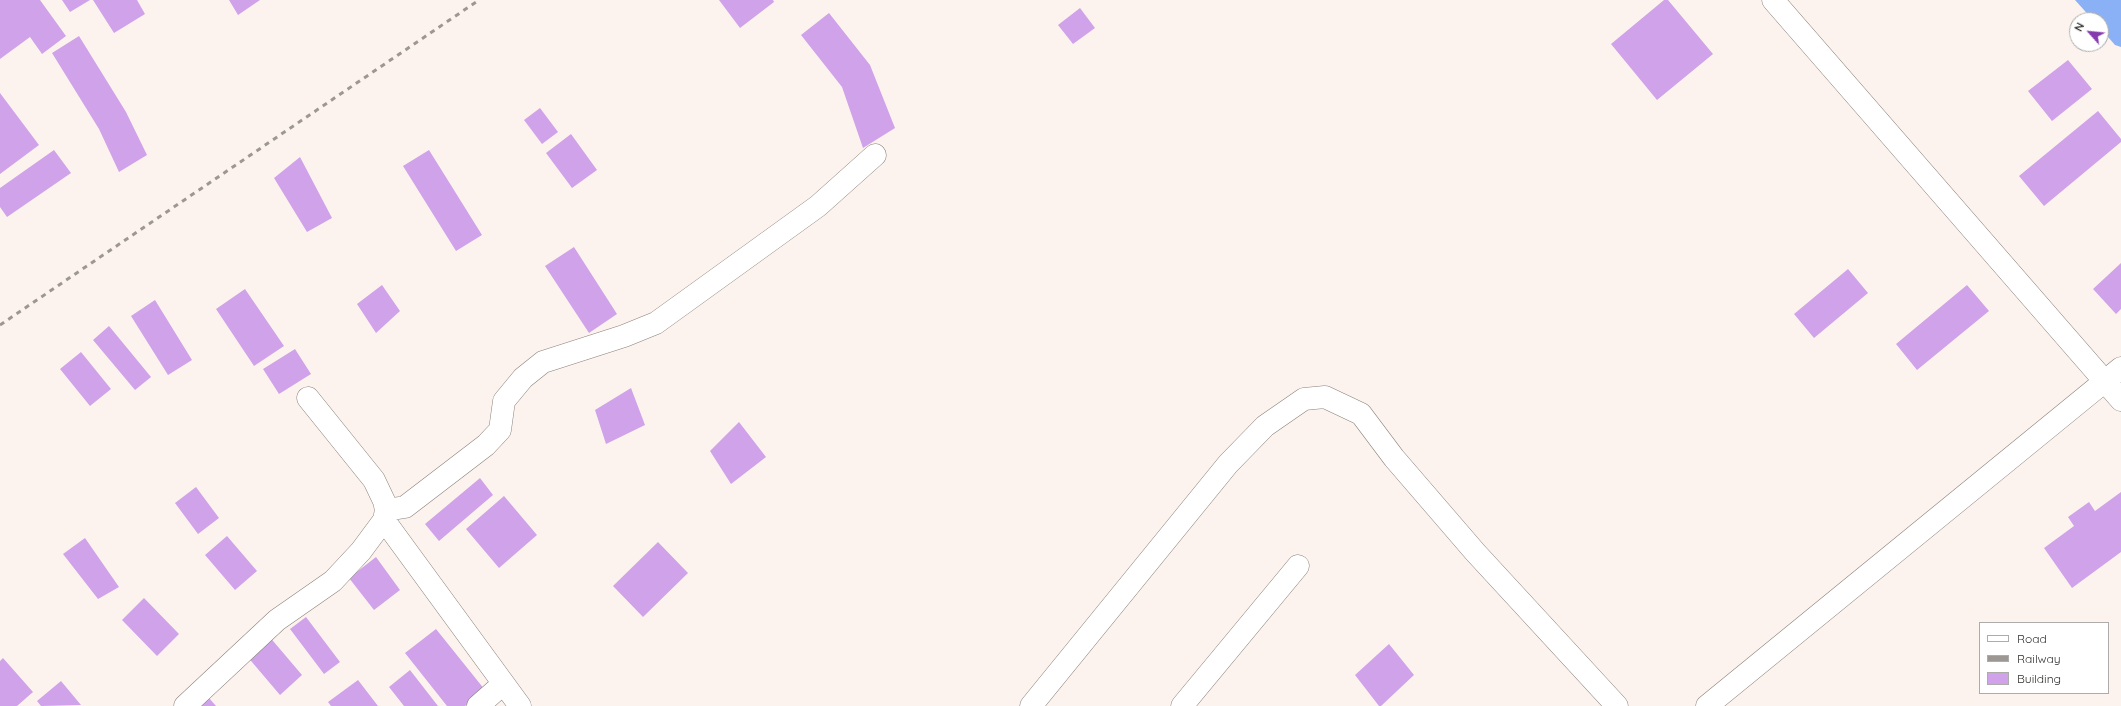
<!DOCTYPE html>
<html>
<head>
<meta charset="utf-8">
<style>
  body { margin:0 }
  #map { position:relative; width:2121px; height:706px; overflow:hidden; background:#fdf3ee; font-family:Quicksand,sans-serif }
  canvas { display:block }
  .legend { position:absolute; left:1979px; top:622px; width:130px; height:72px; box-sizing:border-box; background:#fff; border:1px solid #adacab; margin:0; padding:5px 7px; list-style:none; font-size:12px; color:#33302e }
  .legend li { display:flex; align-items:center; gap:8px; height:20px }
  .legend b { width:20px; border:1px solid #adacab }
  .north { position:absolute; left:2069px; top:12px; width:40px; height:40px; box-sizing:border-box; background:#fff; border:1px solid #adacab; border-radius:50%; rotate:297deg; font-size:11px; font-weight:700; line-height:16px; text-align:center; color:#33302e }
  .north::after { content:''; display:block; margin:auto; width:14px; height:18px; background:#843bae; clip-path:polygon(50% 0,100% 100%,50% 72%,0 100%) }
</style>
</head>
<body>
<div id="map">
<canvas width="2121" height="706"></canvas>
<ul class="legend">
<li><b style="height:5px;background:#fff"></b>Road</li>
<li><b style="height:5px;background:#9d9793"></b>Railway</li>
<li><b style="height:11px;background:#cfa2e9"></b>Building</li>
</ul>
<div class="north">N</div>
</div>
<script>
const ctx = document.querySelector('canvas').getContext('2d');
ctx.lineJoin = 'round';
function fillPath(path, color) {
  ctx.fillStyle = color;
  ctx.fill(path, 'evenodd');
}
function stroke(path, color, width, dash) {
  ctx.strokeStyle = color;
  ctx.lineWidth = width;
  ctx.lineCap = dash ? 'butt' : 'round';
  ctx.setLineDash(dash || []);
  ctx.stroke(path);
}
const water = new Path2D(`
  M2075,0H2121V47L2115,45L2101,29V20H2093Z`);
const building = new Path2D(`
  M0,0H40L66,36L42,54L30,37L0,59Z
  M62,0H90L70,12Z
  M93,0H137L145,14L114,33Z
  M229,0H260L238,15Z
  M719,0H773L774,2L740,28Z
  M1664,0H1668L1713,54L1657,100L1611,44Z
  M1080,8L1095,28L1073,44L1058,25Z
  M829,13L870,65L895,128L863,148L842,87L801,35Z
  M79,36L126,112L147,155L119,172L99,129L52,53Z
  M2068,60L2092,89L2052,121L2028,91Z
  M0,93L39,145L0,174Z
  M540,108L558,132L542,144L524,120Z
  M2098,111L2121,139V142L2044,206L2019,176Z
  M571,134L597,170L572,188L546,153Z
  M54,150L71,173L7,217L0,207V188Z
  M429,150L482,235L456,251L403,166Z
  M300,157L332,218L307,232L274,178Z
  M574,247L617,314L589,333L545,266Z
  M2121,263V309L2116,314L2093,289Z
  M1848,269L1868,293L1814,338L1794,314Z
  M382,285L400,311L376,333L357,304Z
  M1967,285L1989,311L1917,370L1896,344Z
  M245,289L284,346L254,366L216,309Z
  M155,300L192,360L168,375L131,316Z
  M109,326L151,377L135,390L93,340Z
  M295,349L311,374L279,394L263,369Z
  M81,352L111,389L90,406L60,369Z
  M631,388L645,425L606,444L595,410Z
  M739,422L766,457L731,484L710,451Z
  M480,478L493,495L439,541L425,524Z
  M196,487L219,518L198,534L175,503Z
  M2121,492V552L2072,588L2044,548L2074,526L2068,517L2089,502L2095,511Z
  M504,496L537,535L499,568L466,529Z
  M227,536L257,571L235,590L205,555Z
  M85,538L119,587L98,599L63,554Z
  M658,542L688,573L643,617L613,586Z
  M376,557L400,590L374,610L349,578Z
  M144,598L179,634L157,656L122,620Z
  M306,617L340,662L324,674L290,629Z
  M436,629L485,690L465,706H447L405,653Z
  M268,635L302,675L280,695L246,655Z
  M1389,644L1414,675L1381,706H1379L1355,675Z
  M3,658L33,692L17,706H0V661Z
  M410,670L438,706H404L389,687Z
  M358,680L378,706H331L328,702Z
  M61,681L81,705L41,706L37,701Z
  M209,698L216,706H200Z`);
const minor = new Path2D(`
  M1773,0L2121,400
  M386,510L405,507L486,445L500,430L504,401L523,378L543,362L624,336L656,323L818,206L875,155
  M384,520L520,706
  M185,706L277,620L333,581L361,551L384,520L386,510L384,501L374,480L308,398
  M478,706L503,684
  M1031,706L1228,464L1265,426L1304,399L1325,397L1361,414L1394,458L1475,552L1617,706
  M1182,706L1298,566
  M1707,706L2121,368`);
const rail = new Path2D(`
  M0,325L479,0`);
fillPath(water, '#8ab1f6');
fillPath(building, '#cfa2e9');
stroke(minor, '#89807c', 23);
stroke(minor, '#fff', 22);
stroke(rail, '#9d9793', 3, [5, 5]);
</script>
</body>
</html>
